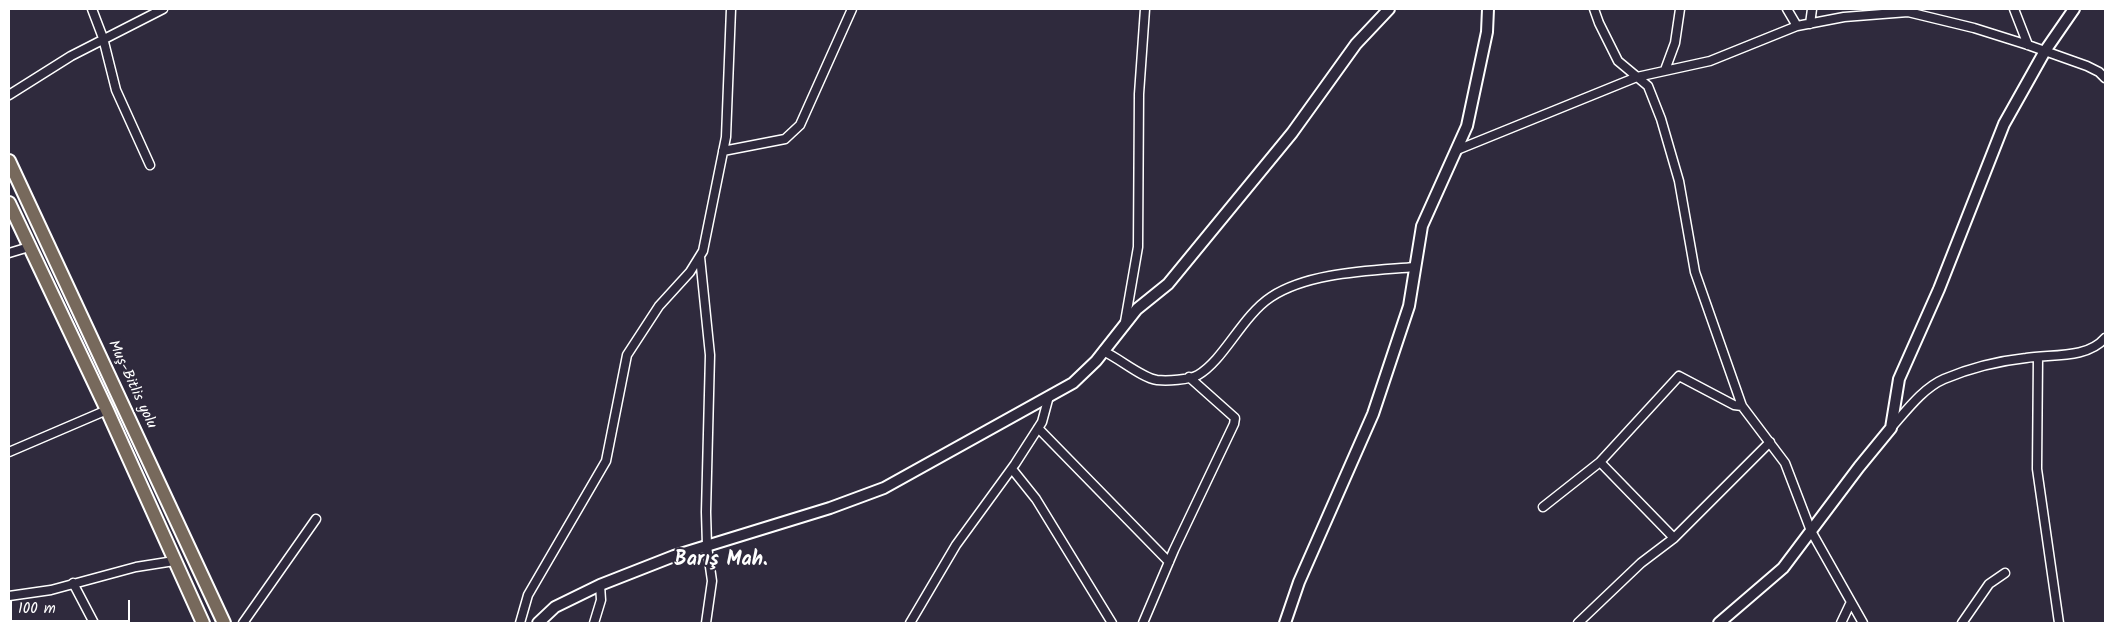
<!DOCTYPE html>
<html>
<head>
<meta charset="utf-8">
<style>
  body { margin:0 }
  #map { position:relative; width:2114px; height:632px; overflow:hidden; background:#2f2a3d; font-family:Kalam,sans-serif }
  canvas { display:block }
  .frame { position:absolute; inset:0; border:10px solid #fff; pointer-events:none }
  .scale { position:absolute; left:10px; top:600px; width:120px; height:22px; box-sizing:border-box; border:2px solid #fff; border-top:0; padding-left:6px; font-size:15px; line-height:18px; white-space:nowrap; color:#fff; -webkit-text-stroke:4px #2f2a3d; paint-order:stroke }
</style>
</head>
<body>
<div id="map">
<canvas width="2114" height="632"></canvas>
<div class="frame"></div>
<div class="scale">100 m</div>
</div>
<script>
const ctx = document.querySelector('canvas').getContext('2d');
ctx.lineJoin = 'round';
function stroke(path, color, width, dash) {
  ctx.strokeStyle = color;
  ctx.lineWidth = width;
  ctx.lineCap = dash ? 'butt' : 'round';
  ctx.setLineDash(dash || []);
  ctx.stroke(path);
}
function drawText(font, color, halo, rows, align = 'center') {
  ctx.font = font + ' Kalam,sans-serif';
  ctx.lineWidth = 4;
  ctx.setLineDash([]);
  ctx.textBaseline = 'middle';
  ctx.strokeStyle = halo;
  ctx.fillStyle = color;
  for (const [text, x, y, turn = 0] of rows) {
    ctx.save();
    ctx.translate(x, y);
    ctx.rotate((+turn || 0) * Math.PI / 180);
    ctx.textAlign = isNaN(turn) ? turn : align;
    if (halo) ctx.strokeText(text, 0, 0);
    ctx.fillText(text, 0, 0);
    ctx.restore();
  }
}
const minor = new Path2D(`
  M92,9L103,38L116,90L150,165
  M1594,9L1599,23L1618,61L1648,86L1661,119L1679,181L1695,272L1742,406L1785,463L1811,531L1863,623
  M1787,9L1797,26
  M2014,9L2028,45
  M1810,24L1812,9
  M1665,70L1675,43L1680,9
  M9,95L71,56L163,9
  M1457,150L1637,77L1710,61L1797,26L1844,17L1908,12L1974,28L2028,45L2087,66L2099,72L2105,78
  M723,151L785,139L800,125L852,9
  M9,253L29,247
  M700,257L710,355L706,512L707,546L712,581L706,623
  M1125,322L1138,247L1139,94L1145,9
  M1103,351C1119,358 1142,378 1157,380C1167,381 1189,380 1198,375C1224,360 1242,316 1271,297C1309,272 1370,271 1415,267
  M2038,357L2037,469L2059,623
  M1038,428L1169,562
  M1891,428C1906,411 1923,388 1944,379C1970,368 1998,361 2026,358C2052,354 2087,359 2105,338
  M9,452L107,410
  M1600,462L1674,538
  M1012,469L1036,499L1112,623
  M1543,507L1600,462L1679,376L1734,405L1742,406
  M73,583L94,623
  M9,596L51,590L136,567L174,561
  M243,623L316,519
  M520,623L528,595L606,461L627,355L659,306L690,272L703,251L726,137L731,9
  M594,623L601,600L600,585
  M910,623L956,545L1015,464L1042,422L1049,396
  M1143,623L1174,550L1234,424L1235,418L1189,377
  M1578,623L1641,563L1674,538L1770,442
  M1841,623L1850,604
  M1962,623L1989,584L2005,573`);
const tertiary = new Path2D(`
  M538,623L555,607L600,585L674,556L830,508L884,488L1073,383L1096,361L1137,309L1168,284L1292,133L1356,44L1389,9
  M1285,623L1299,582L1373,414L1409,306L1422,226L1467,126L1487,32L1488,9
  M1719,623L1783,568L1859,467L1891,428L1899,379L1939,289L2004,124L2045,51L2074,9`);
const trunk = new Path2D(`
  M9,161L224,623
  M9,203L107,410L203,623`);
const streetNames = [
  ["Muş-Bitlis yolu",131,385,65]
];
const districtNames = [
  ["Barış Mah.",721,562]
];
stroke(minor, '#fff', 11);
stroke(tertiary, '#fff', 14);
stroke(trunk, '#fff', 16);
stroke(minor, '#2f2a3d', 8);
stroke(tertiary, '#2f2a3d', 10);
stroke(trunk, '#77695c', 12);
drawText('15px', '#fff', '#2f2a3d', streetNames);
drawText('bold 20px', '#fff', '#2f2a3d', districtNames);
</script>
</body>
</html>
